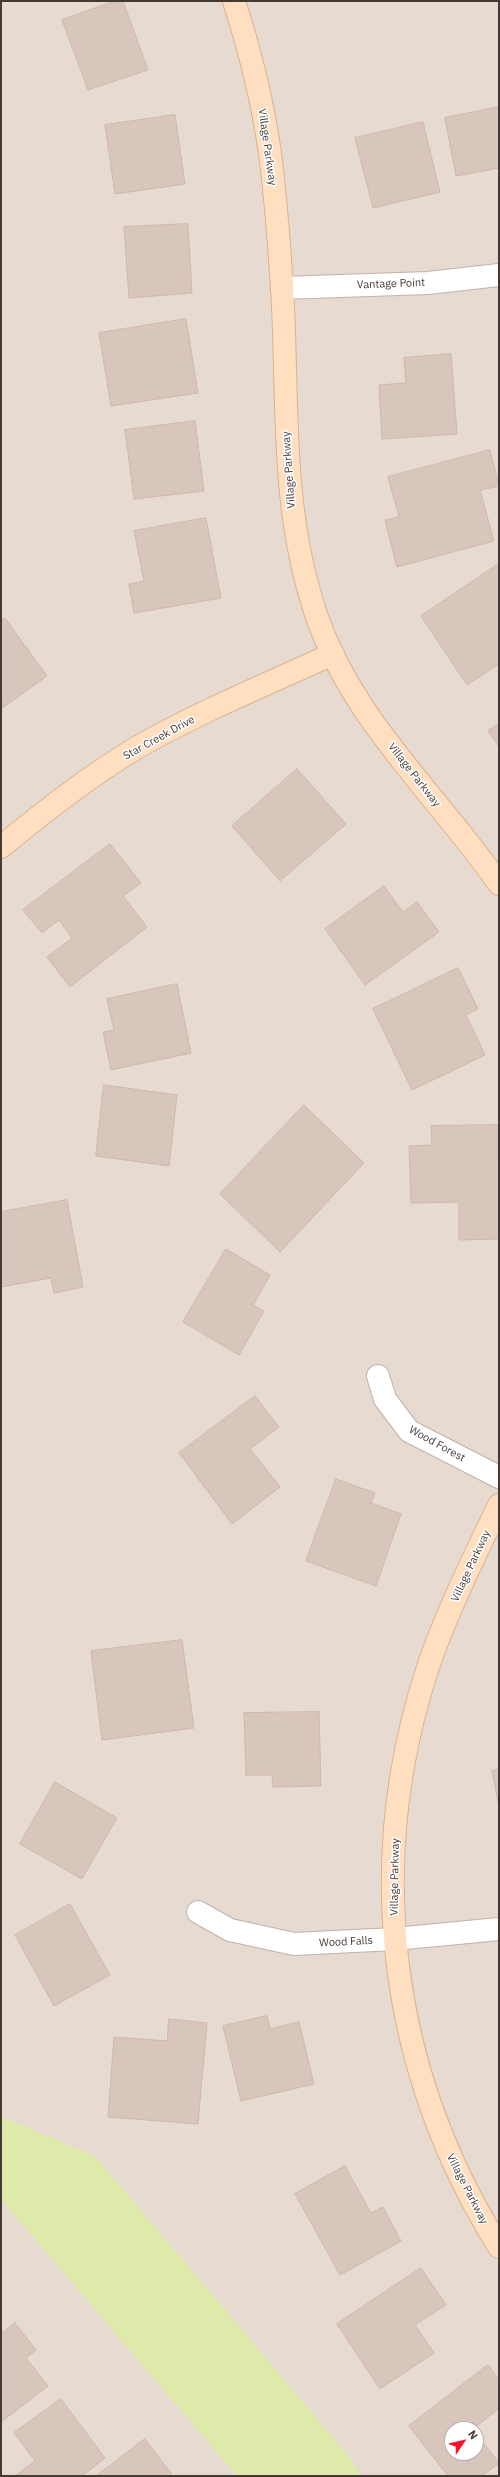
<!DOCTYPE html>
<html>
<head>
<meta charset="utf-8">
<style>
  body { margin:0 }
  #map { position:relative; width:500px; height:2477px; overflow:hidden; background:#f3eae3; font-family:"IBM Plex Sans",sans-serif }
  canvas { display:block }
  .frame { position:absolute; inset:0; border:2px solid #453933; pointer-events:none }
  .north { position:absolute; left:444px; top:2421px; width:40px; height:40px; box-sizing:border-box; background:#fff; border:1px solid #b5b0ad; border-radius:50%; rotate:55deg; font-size:11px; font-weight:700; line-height:16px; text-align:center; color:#453933 }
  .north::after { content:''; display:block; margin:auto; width:14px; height:18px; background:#ff0d29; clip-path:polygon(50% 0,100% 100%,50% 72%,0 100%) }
</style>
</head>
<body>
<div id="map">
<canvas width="500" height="2477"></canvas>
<div class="frame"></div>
<div class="north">N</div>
</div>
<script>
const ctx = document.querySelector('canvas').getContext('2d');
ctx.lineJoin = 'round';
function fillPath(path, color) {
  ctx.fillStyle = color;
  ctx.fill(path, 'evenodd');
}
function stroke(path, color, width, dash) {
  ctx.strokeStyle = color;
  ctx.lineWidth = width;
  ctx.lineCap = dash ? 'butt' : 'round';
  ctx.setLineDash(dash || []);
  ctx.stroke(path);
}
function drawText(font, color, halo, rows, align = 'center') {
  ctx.font = font + ' "IBM Plex Sans",sans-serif';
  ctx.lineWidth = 3;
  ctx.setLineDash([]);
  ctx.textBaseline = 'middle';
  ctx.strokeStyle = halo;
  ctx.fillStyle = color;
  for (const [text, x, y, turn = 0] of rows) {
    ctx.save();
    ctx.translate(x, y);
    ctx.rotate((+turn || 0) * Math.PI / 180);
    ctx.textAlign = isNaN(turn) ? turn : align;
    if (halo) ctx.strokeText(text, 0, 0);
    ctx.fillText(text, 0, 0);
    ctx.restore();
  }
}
const residential = new Path2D(`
  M1,1H499V2476H1ZM452,2429H476V2453H452Z`);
const green = new Path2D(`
  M1,2116L95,2156L352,2460L361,2476H237L1,2199Z`);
const building = new Path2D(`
  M115,1H123L148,70L88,90L62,20Z
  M499,107V168L456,176L445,118Z
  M175,115L185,184L115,194L105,125Z
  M423,122L440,192L373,208L355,138Z
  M188,224L192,293L129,298L124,227Z
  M186,319L198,393L111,406L99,333Z
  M451,354L457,434L382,439L379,385L406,383L404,358Z
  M195,421L204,491L134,499L125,430Z
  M490,450L499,486L480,490L494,541L397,567L385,520L399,517L388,477Z
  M206,518L221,598L134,613L129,584L144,581L134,531Z
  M497,565L499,568V664L467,685L421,616Z
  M5,618L47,676L1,709V621Z
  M499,724V747L488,731Z
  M297,769L346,824L280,881L232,826Z
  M110,844L141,883L123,896L147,927L70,987L47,957L72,938L59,920L42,933L23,910Z
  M384,886L403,912L417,902L439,932L365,985L325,929Z
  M458,968L478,1009L466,1015L485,1055L412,1090L373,1009Z
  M177,984L191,1053L111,1070L103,1032L114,1030L107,999Z
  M104,1085L177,1095L169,1166L96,1156Z
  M304,1105L364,1163L280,1252L220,1194Z
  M498,1125L499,1239L459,1240V1202L411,1203L409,1146L432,1145L431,1126Z
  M67,1200L83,1287L54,1293L51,1278L1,1287V1212Z
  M226,1249L270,1275L253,1305L264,1311L239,1355L183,1322Z
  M255,1396L279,1427L250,1449L280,1487L232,1524L179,1453Z
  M336,1479L375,1493L371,1503L401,1514L376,1586L306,1561Z
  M182,1640L194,1728L102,1740L91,1651Z
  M319,1712L321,1786L273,1787L272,1775H246L244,1713Z
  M499,1769V1807L492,1771Z
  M55,1782L117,1818L82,1879L20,1844Z
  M70,1904L110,1975L54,2006L15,1935Z
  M267,2016L270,2029L299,2022L314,2084L241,2101L223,2026Z
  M169,2019L207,2023L198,2124L108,2117L114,2037L167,2041Z
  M345,2166L371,2213L383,2207L401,2241L340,2275L295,2194Z
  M421,2268L446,2305L415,2325L434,2353L380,2389L337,2324Z
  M15,2323L36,2350L26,2358L48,2386L1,2422V2334Z
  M488,2365L499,2380V2408L473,2429H452V2453H476V2433L499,2463L482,2476H448L409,2426Z
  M61,2399L105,2458L82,2476H15L35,2461L14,2433Z
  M145,2439L173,2476H96Z`);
const street = new Path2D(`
  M282,288L428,283L499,275
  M378,1376L385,1399L409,1431L499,1477
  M198,1912L230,1930L294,1944L395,1939L499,1929`);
const secondary = new Path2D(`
  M234,1C250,51 263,102 270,154C276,198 279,243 282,287C289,401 279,506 317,617C353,721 438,796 499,884
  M1,847C45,811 89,776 138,747C201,711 267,684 333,654
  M499,1505C474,1558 447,1611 428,1667C363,1865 389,2071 499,2247`);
const streetNames = [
  ["Village Parkway",267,147,82],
  ["Vantage Point",391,284,-2],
  ["Village Parkway",289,470,-94],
  ["Star Creek Drive",159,738,-29],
  ["Village Parkway",414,775,52],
  ["Wood Forest",437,1444,29],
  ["Village Parkway",471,1566,-65],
  ["Village Parkway",395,1877,-89],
  ["Wood Falls",346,1942,-3],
  ["Village Parkway",467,2189,63]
];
fillPath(residential, '#e7dad1');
fillPath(green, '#ddeaa9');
fillPath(building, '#d8c5bb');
stroke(building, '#d0b8ab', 1);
stroke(street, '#c1b2a8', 24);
stroke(secondary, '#d9b392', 24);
stroke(street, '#fff', 22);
stroke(secondary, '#ffdfc0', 22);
drawText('11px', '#453933', '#fff', streetNames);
</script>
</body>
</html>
